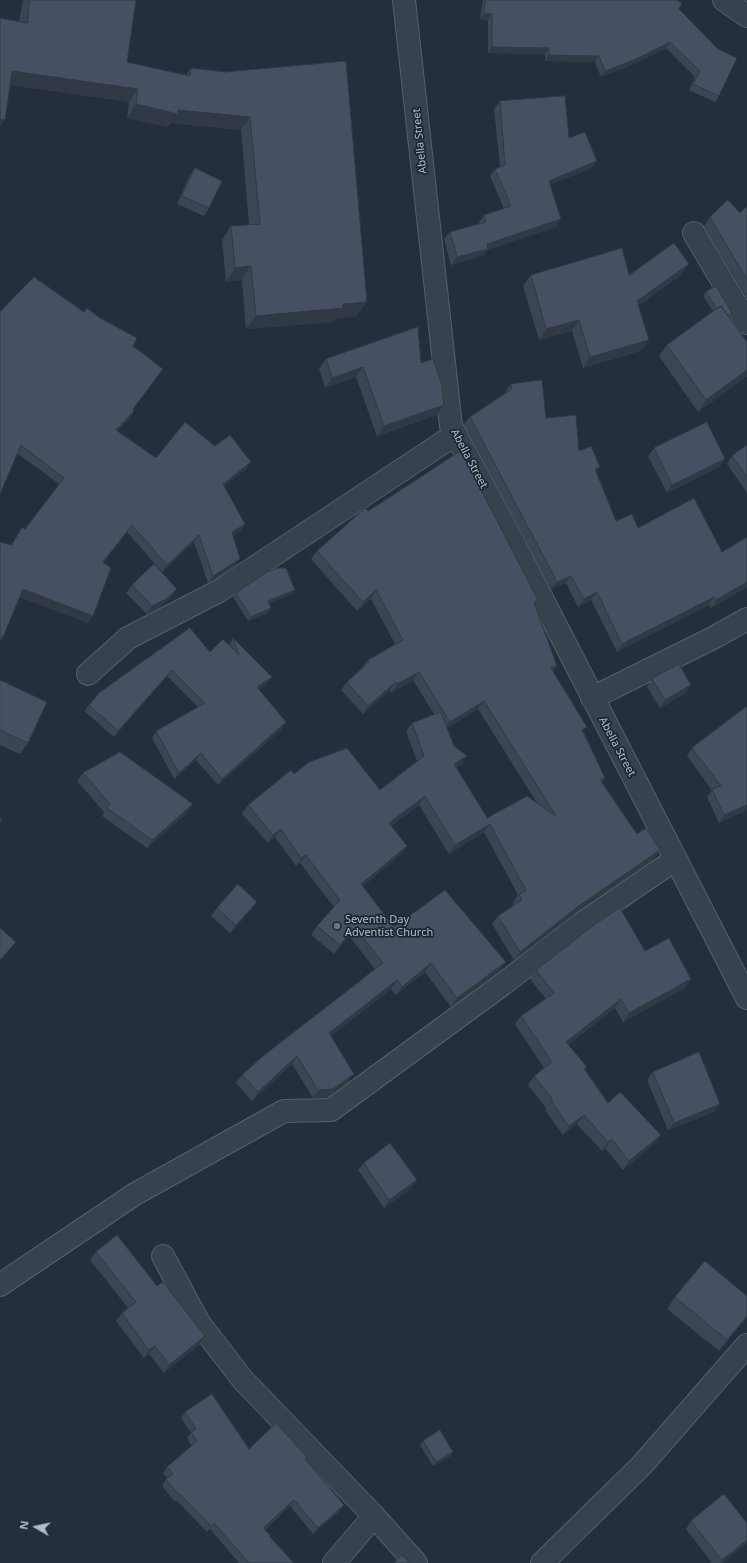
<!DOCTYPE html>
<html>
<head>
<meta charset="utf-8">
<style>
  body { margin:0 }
  #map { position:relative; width:747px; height:1563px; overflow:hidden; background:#242f3e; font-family:"Noto Sans",sans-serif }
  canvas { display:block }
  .north { position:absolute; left:16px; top:1507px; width:40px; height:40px; -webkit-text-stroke:3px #1d2633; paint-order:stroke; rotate:279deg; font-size:11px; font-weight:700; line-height:16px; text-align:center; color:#b4bcc9 }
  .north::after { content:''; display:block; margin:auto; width:14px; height:18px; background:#b4bcc9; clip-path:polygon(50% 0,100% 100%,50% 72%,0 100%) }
</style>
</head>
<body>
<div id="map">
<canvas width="747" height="1563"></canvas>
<div class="north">N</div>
</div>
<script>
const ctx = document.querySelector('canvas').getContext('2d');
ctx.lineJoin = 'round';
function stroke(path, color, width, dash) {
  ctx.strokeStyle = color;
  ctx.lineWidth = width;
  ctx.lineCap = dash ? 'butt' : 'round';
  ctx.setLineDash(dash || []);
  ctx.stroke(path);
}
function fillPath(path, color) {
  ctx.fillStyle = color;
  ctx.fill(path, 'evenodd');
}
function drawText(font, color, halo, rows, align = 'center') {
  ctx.font = font + ' "Noto Sans",sans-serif';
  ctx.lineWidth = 3.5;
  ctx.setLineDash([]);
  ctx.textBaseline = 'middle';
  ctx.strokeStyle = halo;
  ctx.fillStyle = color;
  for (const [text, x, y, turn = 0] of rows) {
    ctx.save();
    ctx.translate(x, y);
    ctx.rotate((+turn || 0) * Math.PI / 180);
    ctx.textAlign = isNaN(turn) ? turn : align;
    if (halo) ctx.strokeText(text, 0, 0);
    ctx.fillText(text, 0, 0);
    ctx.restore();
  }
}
const minor = new Path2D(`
  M404,0L451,426L510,536L747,998
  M724,0L747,16
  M694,233L747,323
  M88,674L128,638L219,591L456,434
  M592,698L713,638L747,619
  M163,1256L199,1323L243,1380L374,1516
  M0,1285L135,1194L284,1111L331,1110L503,984L581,924L676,859
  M334,1563L374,1516L416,1563
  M542,1563L642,1465L747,1345`);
const wall = new Path2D(`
  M23,0H136L127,62L186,75L191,68L225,72L346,61L357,316L336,318L333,322L246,329L242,280L226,282L222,240L231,226L249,225L241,130L171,123L168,127L127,118L129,102L10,85L5,120L0,127V18L19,21Z
  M483,0H677L679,9L719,96L715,102L689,90L695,77L666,48L632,65L601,77L595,62L545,61V54L488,53V20L480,19Z
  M500,101L569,138L597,161L591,168L550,185L561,219L556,227L487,250L483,256L451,265L444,239L450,232L479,224V222L484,215L504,209L490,176L495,169L500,167L494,109Z
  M195,168L209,208L204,216L177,204L189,176Z
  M747,206V298L704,226L710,217L740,213Z
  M689,264L681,275L638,306L641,351L583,368L572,331L539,340L523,286L531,275H629Z
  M706,292L729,317L747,342V376L698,412L659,356L667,345L713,311L703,296Z
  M0,312L133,346V409L134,411L130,418L117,431L156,458L246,469L224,486L245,524L240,531L233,535L235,566L208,583L194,542L162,572L127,532L103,563L93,616L88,623L20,597L3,637L0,640V542L11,545L22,527L25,529L59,484L17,453Z
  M326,359L421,363L437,415L377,436L356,377L325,388L319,369Z
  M511,384L579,451L596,473L616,521L722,552L747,587L711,608L709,605L617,652L591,600L578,607L566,583L551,589L464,424L470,417L506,392V391Z
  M747,445V493L727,464L732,456Z
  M654,448L725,459L719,467L667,493L648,456Z
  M368,511L535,606L557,666L553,671L584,732L605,778L602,782L637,834L660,850L654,859L574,914L514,960L492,924L498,916L514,905L513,903L518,895L484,832L449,854L419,805L391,826L407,846L401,854L363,886L394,927L500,970L451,1007L425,972L396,995L391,989L331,1036L348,1082L327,1098H313L292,1064L252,1101L236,1083L242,1075L375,969L349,936L334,954L311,935L317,926L334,907L300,863L296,866L275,837L268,843L242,814L248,805L294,774L380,790L417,761L406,731L412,723L434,714L413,680L391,693L390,690L363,714L341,690L347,682L362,668L368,660L395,644L371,599L357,611L311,559L317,551ZM478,709L537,803L487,818L456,767L462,764L447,728Z
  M132,585L177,589L172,596L160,607L147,614L126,593Z
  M295,590L292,594L269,603L271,608L268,613L248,621L233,597L236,593Z
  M233,638L272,677L267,684L258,690L282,729L218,785L196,760L174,779L152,738L156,731L198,707L167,676L114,737L84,711L89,705L210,652L229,645Z
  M652,679L686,693L660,708L647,687Z
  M0,680L28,743L20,754L0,745Z
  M692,748L747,810L719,823L707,797L712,790L687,756Z
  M83,773L188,812L147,848L102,816L104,812L77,781Z
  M257,902L251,910L230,933L211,916L217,908Z
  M645,951L685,988L623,1022L615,1008L568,1045L587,1067L585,1069L608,1103L661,1135L654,1144L623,1170L605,1148L602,1151L577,1124L563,1135L545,1110L546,1108L528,1085L534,1076L544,1068L515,1024L521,1016L546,999L530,979L536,970Z
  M653,1072L714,1112L668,1130L647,1080Z
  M364,1163L417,1180L411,1188L384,1208L358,1170Z
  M96,1252L200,1344L164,1373L149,1354L144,1358L116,1321L122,1313L128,1308L90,1260Z
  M675,1297L747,1317L719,1351L667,1309Z
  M185,1412L249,1449L305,1459L340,1511L313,1534L290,1506L265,1530L269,1536L294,1563H239L210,1529L207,1532L176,1500L174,1501L162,1486L167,1478L163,1473L167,1467L192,1446L187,1438L191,1433L181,1418Z
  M423,1441L451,1456L433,1466L420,1445Z
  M691,1521L747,1523V1543L722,1563H712L686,1529Z`);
const shadedWall = new Path2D(`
  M484,13L492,14L488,20L480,19Z
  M670,42L666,48L632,65L601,77L605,71Z
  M492,47L549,48L545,54L488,53Z
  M549,55L599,56L595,62L545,61Z
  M12,71L138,89L129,102L3,84Z
  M136,104L178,110L250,117L241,130L171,123L168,127L127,118Z
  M0,119L5,120L0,127Z
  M597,161L591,168L543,188L549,181Z
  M561,219L556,227L487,250L483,256L451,265L457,257L487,244Z
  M689,264L681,275L629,312L637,301Z
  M251,266L242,280L226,282L235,268Z
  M367,302L357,316L336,318L333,322L246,329L256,316L343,304Z
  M579,320L572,331L539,340L546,329Z
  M649,340L641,351L583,368L590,357Z
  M363,367L356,377L325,388L332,378Z
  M747,370V376L698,412L706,400Z
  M444,405L437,415L377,436L384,426Z
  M134,411L130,418L111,437L116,430Z
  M725,459L719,467L667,493L672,485Z
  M251,462L246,469L218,491L223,484Z
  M600,467L595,475V469Z
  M245,524L240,531L227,538L232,532Z
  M199,535L194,542L162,572L167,565Z
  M240,559L235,566L208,583L213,576Z
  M571,576L566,583L551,589L557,582Z
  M747,582V587L711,608L716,600Z
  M23,589L93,616L88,623L18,596Z
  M177,589L172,596L160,607L147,614L152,606Z
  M295,590L292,594L265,605L268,601Z
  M376,590L371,599L357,611L363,602Z
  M597,592L591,600L578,607L584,599Z
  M714,597L709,605L617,652L622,644Z
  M538,600L533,609L534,603Z
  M271,608L268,613L248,621L251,617Z
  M557,666L551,675V668Z
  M172,670L167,676L114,737L118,731Z
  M419,672L413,680L391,693L397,684Z
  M272,677L267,684L252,694L257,687Z
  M396,682L390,690L363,714L368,706Z
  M691,685L686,693L660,708L665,700Z
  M484,701L478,709L444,730L450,722Z
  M286,722L282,729L218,785L222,779Z
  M201,753L196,760L174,779L179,773Z
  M467,756L462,764L448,772L454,764Z
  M425,796L419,805L383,832L389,823Z
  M193,804L188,812L147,848L152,840Z
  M747,805V810L719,823L724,815Z
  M490,824L484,832L449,854L455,845Z
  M281,829L275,837L268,843L273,835Z
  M407,846L401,854L355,892L361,884Z
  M660,850L654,859L574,914L514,960L520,952L580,905Z
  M306,855L300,863L296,866L301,858Z
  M257,902L251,910L230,933L236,925Z
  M355,927L349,936L334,954L340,945Z
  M16,942L11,948L0,962V960Z
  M506,962L500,970L451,1007L457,998Z
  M431,963L425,972L396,995L402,987Z
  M691,979L685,988L623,1022L629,1013Z
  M397,980L391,989L323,1042L329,1033Z
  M621,999L615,1008L560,1051L566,1042Z
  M297,1056L292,1064L252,1101L258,1092Z
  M354,1074L348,1082L327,1098H313L318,1090Z
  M720,1104L714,1112L668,1130L674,1123Z
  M584,1115L577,1124L563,1135L569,1126Z
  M661,1135L654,1144L623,1170L629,1161Z
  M612,1139L605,1148L602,1151L608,1142Z
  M417,1180L411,1188L384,1208L389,1200Z
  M747,1316V1317L719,1351L727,1340Z
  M205,1336L200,1344L164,1373L169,1365Z
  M155,1346L149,1354L144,1358L149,1350Z
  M453,1452L451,1456L433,1466L436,1462Z
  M294,1500L290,1506L259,1534L263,1528Z
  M344,1505L340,1511L313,1534L318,1528Z
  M747,1540V1543L722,1563H720L722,1560Z`);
const building = new Path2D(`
  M30,0H136L127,62L190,76L191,68L225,72L346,61L367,302L343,304V308L256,316L251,266L235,268L231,226L260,224L250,117L178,110V114L136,104L138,89L12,71L5,120L0,119V18L27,23Z
  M486,0H677L682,3L679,9L718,49L737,58L719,96L693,84L700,71L670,42L636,59L605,71L599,56L549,55V48L492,47V14L484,13Z
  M565,96L569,138L585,132L597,161L549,181L561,219L487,244L488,249L457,257L450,232L486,222L484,215L511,206L495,169L505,165L500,101Z
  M195,168L222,181L209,208L182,196Z
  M728,200L740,213L747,206V280L710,217Z
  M674,243L689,264L637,301L649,340L590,357L579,320L546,329L531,275L622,248L629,275Z
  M34,277L84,312L87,308L100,318L137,338L133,346L163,369L133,409L134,411L116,430L156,458L185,422L215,446L230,435L251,462L223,484L245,524L232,532L240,559L213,576L199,535L167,565L132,525L103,562L111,568L93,616L23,589L3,637L0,635V542L12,545L22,527L25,529L64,478L21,445L0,494V312Z
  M716,286L732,313L728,316L721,306L717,309L706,292Z
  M721,306L747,342V370L706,400L667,345Z
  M418,327L421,363L433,359L442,385L444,405L384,426L363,367L332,378L326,359Z
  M542,380L546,418L576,415L579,451L591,446L600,467L595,469L616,521L632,514L638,528L694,498L722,552L747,537V582L716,600L714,597L622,644L597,592L584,599L571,576L557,582L470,417L512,389L511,384Z
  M707,422L725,459L672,485L654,448Z
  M747,445V477L732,456Z
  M461,451L538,600L534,603L557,666L551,668L587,727L582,730L605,778L600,780L637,834L646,828L660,850L580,905L520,952L498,916L522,900L519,895L526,890L490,824L455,845L425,796L389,823L407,846L361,884L394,927L445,890L506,962L457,998L431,963L402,987L397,980L329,1033L354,1074L333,1089L318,1090L297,1056L258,1092L242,1075L263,1056L383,963L355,927L340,945L317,926L340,900L306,855L301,858L281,829L273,835L248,805L291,770L294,774L309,762L347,748L380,790L424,756L412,723L441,712L454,746L467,756L454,764L488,819L487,818L527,796L556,816L484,701L450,722L419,672L397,684L396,682L368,706L347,682L369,662L368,660L403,640L376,590L363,602L317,551L365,508L368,511Z
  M154,564L177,589L166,599L152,606L132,585Z
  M278,568H286L295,590L268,601L271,608L251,617L236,593L267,572Z
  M190,628L210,652L223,639L239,655L233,638L272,677L257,687L286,722L222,779L201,753L179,773L156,731L205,703L172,670L118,731L89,705L99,693Z
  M679,664L691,685L665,700L652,679Z
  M0,680L47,702L28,743L0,730Z
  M746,707L747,708V805L724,815L712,789L721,786L692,748Z
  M120,752L193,804L152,840L107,808L110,804L83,773Z
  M0,818L2,820L0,823Z
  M238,884L257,902L236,925L217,908Z
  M620,908L645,951L669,938L691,979L629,1013L621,999L566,1042L587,1067L584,1069L608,1103L620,1092L661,1135L629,1161L612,1139L608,1142L584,1115L569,1126L551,1101L553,1100L534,1076L552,1062L521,1016L554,993L536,970L594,925Z
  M0,928L16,942L0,960Z
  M699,1052L720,1104L674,1123L653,1072Z
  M390,1143L417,1180L389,1200L364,1163Z
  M117,1235L157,1286L163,1282L205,1336L169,1365L155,1346L149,1350L122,1313L136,1302L96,1252Z
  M705,1261L747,1296V1316L727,1340L675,1297Z
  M212,1394L249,1449L276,1423L307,1457L305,1459L344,1505L318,1528L294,1500L263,1528L270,1535L269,1536L294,1563H249L214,1523L211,1526L180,1494L179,1495L166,1479L173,1474L167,1467L197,1441L191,1432L196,1429L185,1412Z
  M440,1430L453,1452L436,1462L423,1441Z
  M724,1494L747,1523V1540L722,1560L691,1521Z
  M402,1555L410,1563H394Z`);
const markers = [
  [337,926,4,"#6b7280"]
];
const streetNames = [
  ["Abella Street",420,141,-96],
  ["Abella Street",469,459,62],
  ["Abella Street",617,747,62]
];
const poiNames = [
  ["Seventh Day",345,920],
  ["Adventist Church",345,933]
];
stroke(minor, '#565f6c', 24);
stroke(minor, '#38414e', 22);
fillPath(wall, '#3b4654');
fillPath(shadedWall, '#303945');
fillPath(building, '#455162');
stroke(building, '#303945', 1);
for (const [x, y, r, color] of markers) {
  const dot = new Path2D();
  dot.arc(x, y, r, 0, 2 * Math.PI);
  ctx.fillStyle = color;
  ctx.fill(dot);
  stroke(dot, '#1d2633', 1.5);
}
drawText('11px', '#b4bcc9', '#1d2633', streetNames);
drawText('11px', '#b4bcc9', '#1d2633', poiNames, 'left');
</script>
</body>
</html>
